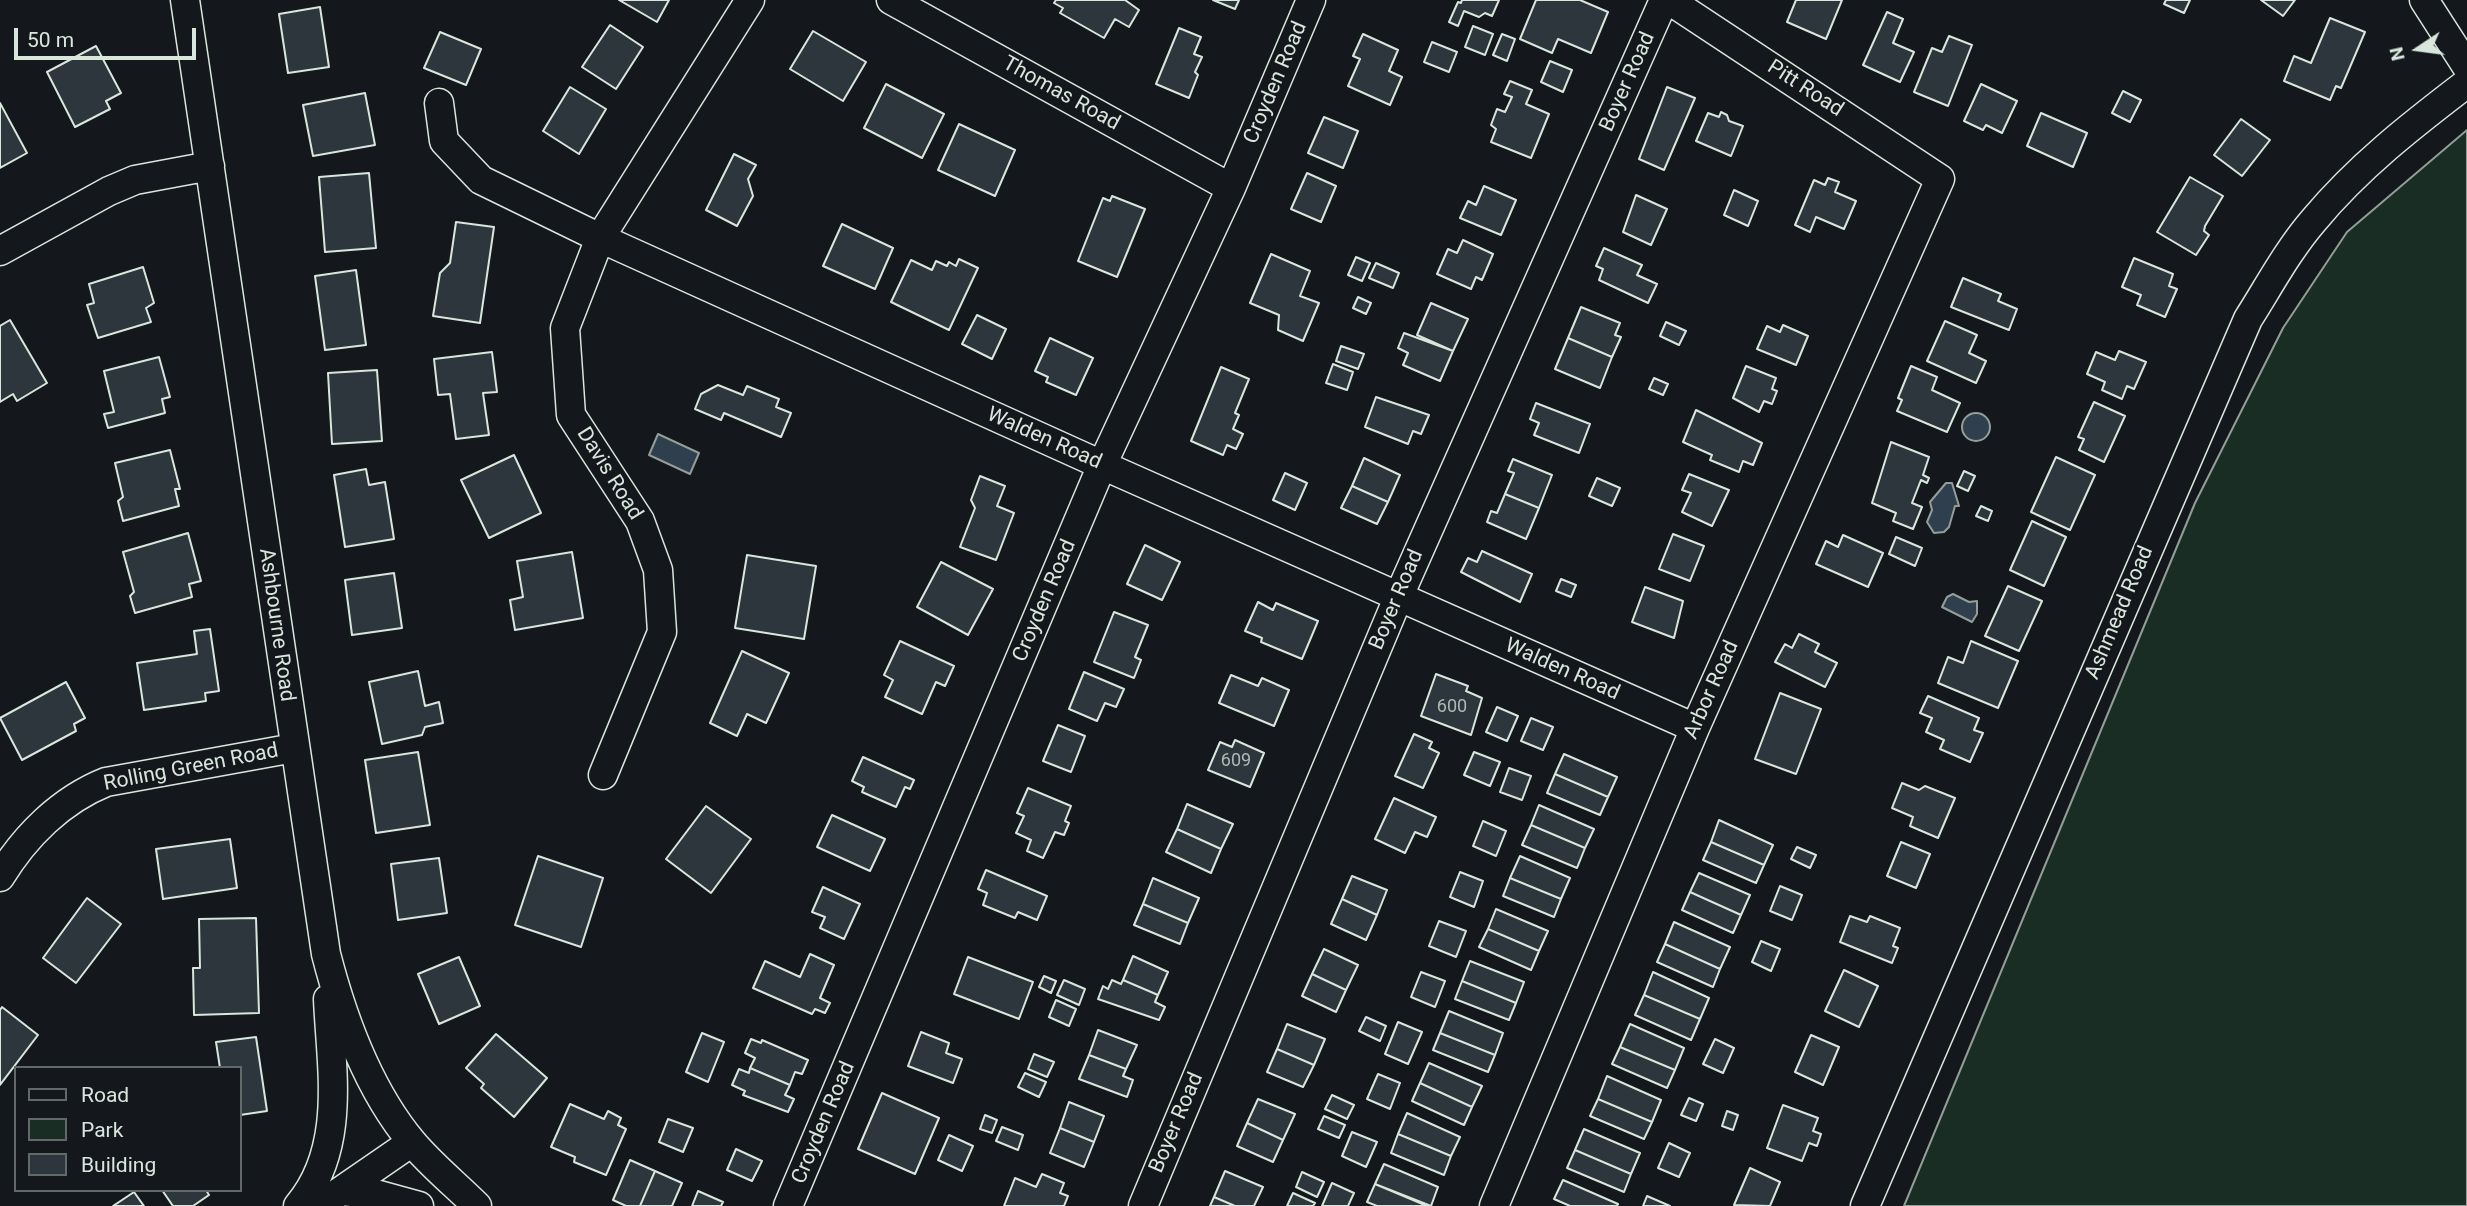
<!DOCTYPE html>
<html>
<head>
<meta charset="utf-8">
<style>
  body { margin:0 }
  #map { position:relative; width:2467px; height:1206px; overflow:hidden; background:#14181c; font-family:Roboto,sans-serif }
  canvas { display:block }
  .legend { position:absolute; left:14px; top:1066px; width:228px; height:126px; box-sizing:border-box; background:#14181c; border:2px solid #626a69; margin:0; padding:9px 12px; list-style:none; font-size:21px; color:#d8e6dc }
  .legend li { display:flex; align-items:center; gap:14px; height:35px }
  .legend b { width:35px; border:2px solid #626a69 }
  .north { position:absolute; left:2383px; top:14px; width:70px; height:70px; -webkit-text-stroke:5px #14181c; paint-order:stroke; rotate:257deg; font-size:19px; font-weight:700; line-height:28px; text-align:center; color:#d8e6dc }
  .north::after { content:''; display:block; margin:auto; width:24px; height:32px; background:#d8e6dc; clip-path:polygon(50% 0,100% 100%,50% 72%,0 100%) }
  .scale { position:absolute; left:14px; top:28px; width:182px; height:32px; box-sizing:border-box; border:4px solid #d8e6dc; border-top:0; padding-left:9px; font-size:21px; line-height:24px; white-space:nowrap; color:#d8e6dc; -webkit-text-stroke:5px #14181c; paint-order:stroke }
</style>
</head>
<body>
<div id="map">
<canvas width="2467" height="1206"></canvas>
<ul class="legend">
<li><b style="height:9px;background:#14181c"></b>Road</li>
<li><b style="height:19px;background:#1a2d24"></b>Park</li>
<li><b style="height:19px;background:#2c363c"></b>Building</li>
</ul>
<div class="north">N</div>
<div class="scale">50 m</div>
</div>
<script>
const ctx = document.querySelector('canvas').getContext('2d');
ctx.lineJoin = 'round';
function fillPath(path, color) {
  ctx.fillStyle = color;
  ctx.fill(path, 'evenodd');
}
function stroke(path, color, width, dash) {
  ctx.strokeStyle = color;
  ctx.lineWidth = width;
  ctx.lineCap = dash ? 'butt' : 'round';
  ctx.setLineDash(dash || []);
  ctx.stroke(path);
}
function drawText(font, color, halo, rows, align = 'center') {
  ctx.font = font + ' Roboto,sans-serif';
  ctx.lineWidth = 5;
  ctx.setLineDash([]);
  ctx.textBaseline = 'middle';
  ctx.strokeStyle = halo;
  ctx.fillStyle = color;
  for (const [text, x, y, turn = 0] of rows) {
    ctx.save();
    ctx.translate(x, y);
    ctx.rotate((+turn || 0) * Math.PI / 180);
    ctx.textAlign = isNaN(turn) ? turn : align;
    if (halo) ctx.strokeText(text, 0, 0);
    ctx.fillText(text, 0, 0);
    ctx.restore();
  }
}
const green = new Path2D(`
  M2467,130V1206H1904L2195,503L2283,328L2347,232Z`);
const water = new Path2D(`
  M1962 427a14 14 0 1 1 28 0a14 14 0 1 1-28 0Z
  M658,434L699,453L690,474L649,455Z
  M1946,483H1952L1959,506H1955L1949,527L1944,532L1934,533L1927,522L1932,510L1930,502Z
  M1953,594L1969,602L1977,601V614L1972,622L1942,607L1947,597Z`);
const building = new Path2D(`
  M619,0H669L657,22Z
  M1056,0H1125L1139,10L1129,27L1115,19L1104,38L1060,13L1063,8L1054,3Z
  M1213,0H1239L1235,9Z
  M1462,0H1499L1492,16L1485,13L1479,17L1464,11L1458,26L1449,22L1458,2L1461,3Z
  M1536,0H1580L1608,12L1591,53L1558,39L1552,53L1520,39Z
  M1796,0H1842L1826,39L1787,22Z
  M2166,0H2190L2184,13L2164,4Z
  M2261,0H2295L2283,16Z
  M320,7L329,67L288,73L279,14Z
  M1887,12L1903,19L1893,43L1914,52L1900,82L1863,65Z
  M2330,18L2365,32L2341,88L2336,86L2330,100L2284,81L2294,56L2311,63Z
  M610,25L643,47L616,89L582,67Z
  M1473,26L1493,34L1485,55L1465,47Z
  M1179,28L1201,37L1194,54L1202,57L1195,72L1198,75L1189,98L1156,84Z
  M813,31L866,62L843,101L790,69Z
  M440,32L481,49L466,85L424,68Z
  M1363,34L1398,50L1389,71L1402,77L1390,105L1348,86L1360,59L1353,56Z
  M1502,34L1515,39L1507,61L1493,55Z
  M1949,36L1972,45L1948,106L1914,92L1932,48L1942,52Z
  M1432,42L1457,52L1449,72L1424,62Z
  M96,46L121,93L106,101L110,109L75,127L47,72Z
  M1550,61L1572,70L1563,92L1541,82Z
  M1510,81L1532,90L1526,104L1549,114L1531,158L1491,142L1496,129L1491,125L1497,109L1505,112L1512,97L1504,94Z
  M886,84L944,114L922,158L864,128Z
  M1981,84L2017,101L2002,133L1986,125L1983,130L1964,121Z
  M570,87L606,109L579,154L543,131Z
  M1667,87L1695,98L1664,170L1639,159Z
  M2123,91L2141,100L2130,122L2112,113Z
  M365,93L375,145L313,156L303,105Z
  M0,103L27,153L0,168Z
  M1721,112L1727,115L1729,121L1743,126L1731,156L1696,141L1708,113L1719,117Z
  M2041,113L2087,133L2073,167L2027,146Z
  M1324,117L1358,131L1343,168L1308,153Z
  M2241,119L2270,140L2242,176L2214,155Z
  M959,124L1015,150L995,196L938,170Z
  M734,154L756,165L748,179L753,196L737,226L706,210Z
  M369,173L376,248L325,252L319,177Z
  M1307,173L1336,186L1321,222L1291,209Z
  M2190,177L2223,196L2205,226L2204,231L2209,235L2196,255L2157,232Z
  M1828,178L1839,182L1835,192L1856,201L1844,229L1816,217L1810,232L1795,225L1814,180L1825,185Z
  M1484,186L1516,200L1501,235L1460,218L1468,201L1476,205Z
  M1734,190L1758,201L1748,226L1724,215Z
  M1636,195L1667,209L1651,245L1623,232Z
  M1112,196L1145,209L1117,277L1078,261L1103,198L1110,201Z
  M456,222L494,227L480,323L433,316L440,273L450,263Z
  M842,224L893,248L875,289L823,266Z
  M1463,240L1493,254L1482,280L1476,277L1471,289L1437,274L1448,249L1457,253Z
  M1604,248L1642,265L1637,275L1657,284L1648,303L1599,280L1603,269L1596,266Z
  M1271,254L1310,271L1300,296L1319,303L1303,341L1278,330L1279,315L1250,303Z
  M1356,257L1370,263L1362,281L1348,275Z
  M2134,258L2173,274L2169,286L2177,289L2165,317L2137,305L2141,295L2122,287Z
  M959,259L978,268L949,330L891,302L911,260L932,270L936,261L947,266L949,262L956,266Z
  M1376,263L1399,273L1393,288L1369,278Z
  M143,267L154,303L146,308L151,322L98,338L87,305L94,303L89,284Z
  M356,270L366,345L325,350L315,276Z
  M1963,278L2001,294L1998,301L2017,309L2009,330L1951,307Z
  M1358,297L1371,303L1366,314L1353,308Z
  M1431,303L1468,319L1453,351L1417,335Z
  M1581,307L1620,323L1615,335L1621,337L1612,357L1568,338Z
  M977,315L1006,329L992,359L962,344Z
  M10,320L47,383L17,401L13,394L0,402V326Z
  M1945,321L1977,335L1969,353L1986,361L1976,383L1927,361Z
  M1666,322L1686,331L1679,345L1660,336Z
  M1783,325L1808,336L1796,365L1757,349L1767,326L1780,332Z
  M1404,333L1453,351L1440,381L1403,365L1408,353L1398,348Z
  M1050,338L1093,358L1076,395L1046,382L1048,377L1035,371Z
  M1568,338L1612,357L1600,388L1555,369Z
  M1341,346L1364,354L1358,369L1336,361Z
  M2119,351L2146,362L2134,389L2127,386L2122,399L2102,390L2105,382L2087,374L2096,352L2115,360Z
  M492,352L497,392L483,393L489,435L456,439L450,394L438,395L434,359Z
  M159,357L170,397L162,399L165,413L108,428L104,414L114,412L104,371Z
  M1333,364L1353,372L1347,390L1326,383Z
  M1746,366L1776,378L1772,389L1777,391L1772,404L1764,401L1759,412L1733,398Z
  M1911,366L1937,377L1932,390L1960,403L1947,432L1897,411L1902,400L1898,398Z
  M1221,367L1249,379L1235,413L1239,415L1233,429L1243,434L1236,449L1227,445L1223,455L1191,441Z
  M377,370L382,441L332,444L328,373Z
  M1654,378L1668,384L1663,395L1649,389Z
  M718,385L743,395L747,386L779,399L776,407L791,413L781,437L724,413L721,420L695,409L701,394Z
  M1376,397L1429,415L1421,434L1413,431L1408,444L1365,427Z
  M2094,402L2125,416L2104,462L2079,450L2084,439L2078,437Z
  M1536,403L1590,424L1579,453L1534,435L1539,423L1530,419Z
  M1696,410L1762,443L1753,465L1743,461L1739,472L1710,460L1712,455L1683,442Z
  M1891,442L1929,457L1923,475L1929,478L1927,483L1921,480L1912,503L1922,507L1913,529L1893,521L1896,513L1872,503Z
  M170,450L180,489H175L179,506L123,521L118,501L123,497L115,463Z
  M514,455L541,513L489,538L461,480Z
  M2056,457L2095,475L2070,530L2031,512Z
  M1364,458L1400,475L1388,502L1352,486Z
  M1513,459L1552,475L1539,508L1505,494L1514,473L1508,471Z
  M366,469L369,485L385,482L394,539L345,547L334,475Z
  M1964,471L1975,476L1968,491L1957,486Z
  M1285,473L1307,483L1295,510L1273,500Z
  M1689,474L1729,490L1712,526L1682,512L1691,493L1682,490Z
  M980,476L1005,486L997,506L1014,513L996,560L960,547L975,508L971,500Z
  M1597,478L1620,488L1612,506L1589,496Z
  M1352,486L1388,502L1377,524L1341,508Z
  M1505,494L1539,508L1526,539L1487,522L1491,511L1497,513Z
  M1981,506L1992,511L1988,521L1976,516Z
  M2032,521L2066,537L2044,586L2010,570Z
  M188,533L201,581L189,584L192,597L135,613L130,596L134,592L123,552Z
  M1673,534L1704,546L1690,581L1659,569Z
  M1843,535L1883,553L1868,587L1816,564L1826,541L1838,547Z
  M1896,537L1922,548L1915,566L1889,554Z
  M1145,545L1180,562L1162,600L1127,584Z
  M1482,551L1532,574L1520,602L1461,572L1468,558L1477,562Z
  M572,552L583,618L515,630L510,600L523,597L517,561Z
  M747,555L816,566L804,639L735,628Z
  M941,562L993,589L968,635L917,607Z
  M394,573L402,628L352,635L345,580Z
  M1561,579L1576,585L1571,597L1556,591Z
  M2008,586L2042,601L2019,651L1985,636Z
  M1645,587L1683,601L1674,638L1632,622Z
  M1258,602L1273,610L1276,603L1318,621L1302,659L1261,642L1262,638L1245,631Z
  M1114,612L1148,625L1135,657L1141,660L1134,678L1094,662Z
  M210,629L219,691L205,693L206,701L144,710L137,663L197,654L194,631Z
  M1799,634L1819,644L1815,652L1837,663L1825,687L1775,662L1785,644L1792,648Z
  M900,641L954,666L945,686L936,682L922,714L885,697L893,680L884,675Z
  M1971,641L2018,661L1998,708L1938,683L1948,657L1963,663Z
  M742,651L789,673L766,723L747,714L737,736L710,723Z
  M418,671L425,706L439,702L443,723L425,727L422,735L382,744L369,682Z
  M1084,672L1124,689L1116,707L1105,703L1097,721L1069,709Z
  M1436,674L1468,686L1466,691L1482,698L1471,735L1421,716Z
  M1231,675L1258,686L1262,678L1289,690L1274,726L1219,703Z
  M66,682L85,718L74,724L76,731L22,760L0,718Z
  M1780,693L1821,709L1796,774L1755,759Z
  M1928,696L1979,718L1974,730L1983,733L1970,762L1940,749L1944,740L1926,732L1932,718L1920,713Z
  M1497,707L1518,716L1507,741L1486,732Z
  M1531,718L1553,727L1543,750L1521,741Z
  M1058,725L1085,736L1071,772L1043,761Z
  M1414,734L1432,742L1429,748L1439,753L1423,788L1395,776Z
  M1235,740L1264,753L1250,787L1208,770L1220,742L1232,747Z
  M418,752L430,825L376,833L365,760Z
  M1474,752L1500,762L1490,786L1464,775Z
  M1564,754L1617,777L1608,797L1555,774Z
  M863,757L914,780L910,789L905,787L896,807L862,792L864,787L852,781Z
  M1509,768L1531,776L1522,800L1500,792Z
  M1555,774L1608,797L1600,815L1547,793Z
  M1902,783L1919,790L1925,786L1955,798L1938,838L1910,826L1913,817L1892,808Z
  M1028,788L1071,806L1065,821L1069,823L1064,835L1055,832L1043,858L1027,851L1031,840L1016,833L1024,816L1017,813Z
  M1394,798L1436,817L1427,837L1415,832L1405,853L1375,839Z
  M1187,804L1233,824L1221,849L1177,829Z
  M1539,805L1594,829L1585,848L1531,825Z
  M706,806L751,839L711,893L666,859Z
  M832,815L885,839L870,871L817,847Z
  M1719,820L1773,845L1764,865L1711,842Z
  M1483,821L1506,831L1496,856L1473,846Z
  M1531,825L1585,848L1577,868L1522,845Z
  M1177,829L1221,849L1211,873L1166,852Z
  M230,839L237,888L163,899L156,849Z
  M1711,842L1764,865L1756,883L1703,860Z
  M1901,842L1930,854L1916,888L1887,876Z
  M1797,847L1816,855L1810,868L1791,859Z
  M538,856L603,878L581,947L515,925Z
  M1520,856L1570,878L1561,899L1510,878Z
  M439,858L447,913L398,920L391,864Z
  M986,870L1047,896L1037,920L1018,912L1015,918L983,905L987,893L978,889Z
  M1460,872L1483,881L1474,907L1450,897Z
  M1699,873L1750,895L1741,915L1690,892Z
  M1352,876L1387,890L1377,915L1342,899Z
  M1153,878L1199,898L1188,923L1143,904Z
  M1510,878L1561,899L1554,917L1503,896Z
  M1780,886L1802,895L1792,920L1770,911Z
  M823,887L860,904L844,939L820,928L825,917L812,912Z
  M1690,892L1741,915L1733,933L1682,910Z
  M87,898L121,924L76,983L43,958Z
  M1342,899L1377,915L1366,940L1331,924Z
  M1143,904L1188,923L1180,944L1134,925Z
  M1496,909L1548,931L1539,951L1488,929Z
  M1850,916L1867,922L1870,916L1900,928L1893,946L1898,948L1892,963L1840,942Z
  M256,918L259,1013L194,1015L193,968H200L199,919Z
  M1439,921L1466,931L1456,957L1429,946Z
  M1674,922L1730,947L1720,969L1665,944Z
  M1488,929L1539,951L1531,970L1479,947Z
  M1761,941L1780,949L1771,971L1752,962Z
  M1665,944L1720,969L1713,987L1657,962Z
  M1324,949L1358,965L1346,990L1312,974Z
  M810,954L834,965L820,998L830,1003L825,1013L815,1009L812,1014L753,988L765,961L800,977Z
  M1133,956L1168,972L1158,995L1123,980Z
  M459,957L480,1006L439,1024L418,974Z
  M968,957L1033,982L1019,1019L954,994Z
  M1470,961L1524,982L1516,1003L1462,981Z
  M1844,970L1878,986L1859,1027L1825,1011Z
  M1421,972L1445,981L1435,1007L1411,997Z
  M1653,972L1709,998L1700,1019L1644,995Z
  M1312,974L1346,990L1336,1012L1302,996Z
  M1044,976L1056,981L1051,993L1039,987Z
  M1064,980L1085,989L1079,1005L1057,995Z
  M1112,980L1121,984L1123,980L1158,995L1155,1002L1165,1007L1159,1020L1098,999L1103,986L1108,989Z
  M1462,981L1516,1003L1509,1020L1455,999Z
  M1644,995L1700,1019L1691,1040L1635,1015Z
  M1056,1000L1076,1009L1069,1026L1049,1017Z
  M2,1007L38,1035L0,1085V1010Z
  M1449,1011L1503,1033L1495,1055L1440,1033Z
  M1366,1017L1386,1026L1380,1041L1359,1031Z
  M1398,1022L1422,1032L1408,1064L1385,1054Z
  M1287,1024L1325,1039L1314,1065L1277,1049Z
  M1630,1024L1684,1048L1675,1070L1620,1047Z
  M1098,1030L1137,1045L1126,1069L1089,1055Z
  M921,1032L949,1043L946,1053L962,1059L953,1083L908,1066Z
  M702,1033L724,1042L708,1082L686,1072Z
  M1440,1033L1495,1055L1488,1072L1433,1050Z
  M496,1034L547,1078L514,1117L481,1088L484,1084L466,1068Z
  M1811,1035L1839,1047L1823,1085L1795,1072Z
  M256,1037L267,1111L240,1115V1068H220L216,1042Z
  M751,1039L761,1043L762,1040L808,1060L802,1074L795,1072L790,1085L750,1068L755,1058L745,1053Z
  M1715,1039L1734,1048L1723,1073L1703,1064Z
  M1620,1047L1675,1070L1667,1088L1612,1064Z
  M1277,1049L1314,1065L1303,1087L1267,1072Z
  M1034,1054L1054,1062L1047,1077L1028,1069Z
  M1089,1055L1126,1069L1123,1076L1133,1080L1127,1097L1079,1079Z
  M1429,1063L1482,1086L1472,1107L1420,1083Z
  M750,1068L790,1085L785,1095L794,1099L788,1112L743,1095L745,1091L732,1085L739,1069L749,1073Z
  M1025,1073L1046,1082L1039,1097L1018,1087Z
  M1378,1074L1400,1083L1390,1109L1367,1099Z
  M1607,1076L1661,1100L1652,1122L1598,1099Z
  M1420,1083L1472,1107L1464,1125L1412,1101Z
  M882,1093L939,1118L915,1174L858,1149Z
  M1332,1095L1354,1105L1347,1119L1325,1109Z
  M1689,1098L1703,1104L1696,1121L1681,1115Z
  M1258,1099L1295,1114L1283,1140L1247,1123Z
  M1598,1099L1652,1122L1644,1139L1590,1116Z
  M1069,1102L1104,1116L1094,1142L1060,1128Z
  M570,1104L604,1119L608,1111L621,1118L618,1125L626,1129L606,1175L574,1162L575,1157L551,1147Z
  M1783,1105L1818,1118L1813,1131L1821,1134L1817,1146L1809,1143L1802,1161L1767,1148Z
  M1727,1111L1738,1115L1733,1130L1722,1126Z
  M1407,1113L1460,1137L1451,1156L1398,1134Z
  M985,1115L997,1120L992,1133L980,1129Z
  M1324,1116L1345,1125L1339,1138L1318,1129Z
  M668,1119L693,1128L683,1152L659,1142Z
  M1247,1123L1283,1140L1273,1162L1237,1146Z
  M1002,1127L1023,1135L1018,1150L996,1141Z
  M1060,1128L1094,1142L1084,1167L1050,1153Z
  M1584,1129L1640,1153L1631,1174L1575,1150Z
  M1352,1132L1377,1142L1366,1167L1342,1156Z
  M1398,1134L1451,1156L1444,1175L1391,1153Z
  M949,1135L973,1146L962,1171L938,1160Z
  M1669,1143L1690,1153L1679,1177L1658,1168Z
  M736,1149L762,1161L752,1181L727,1170Z
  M1575,1150L1631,1174L1624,1192L1567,1168Z
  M630,1160L655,1171L640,1206H626L613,1200Z
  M1384,1164L1438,1187L1431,1206L1375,1184Z
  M1750,1168L1780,1182L1770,1206L1734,1205Z
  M655,1171L682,1183L672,1206H640Z
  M1225,1171L1263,1187L1254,1206H1235L1214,1197Z
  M1302,1172L1324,1182L1317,1197L1296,1187Z
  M1042,1174L1064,1183L1060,1193L1068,1196L1064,1206H1004L1015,1178L1036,1187Z
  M1563,1180L1618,1204L1617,1206H1570L1554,1199Z
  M1332,1183L1354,1193L1348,1206H1322Z
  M1375,1184L1427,1206H1377L1367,1202Z
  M162,1190H206L209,1195L193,1206H173Z
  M698,1191L723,1202L721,1206H692Z
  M134,1192L144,1206H113Z
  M1293,1193L1315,1203L1313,1206H1287Z
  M1647,1196L1670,1206H1643Z
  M1214,1197L1235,1206H1210Z`);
const minor = new Path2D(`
  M185,0L326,954C343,1020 368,1089 412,1142C431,1165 456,1185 477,1206
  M891,0L1231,188
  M2424,0L2467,67
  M439,103L444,141L481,180L600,238L1102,465L1695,728
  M0,251L109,191L135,180L210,166
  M603,775L662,632L658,570L640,521L571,415L565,328L600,238L750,0
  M0,877C25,836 61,800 106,782L294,748
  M342,1191L379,1195L419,1206
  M298,1206C347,1148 331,1068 328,999
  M319,1206L412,1142
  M788,1206L1102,465L1231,188L1311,0
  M1143,1206L1398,598L1664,0
  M1494,1206L1695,728L1940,179L1669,0
  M1865,1206L2248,319C2269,286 2288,250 2314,220C2358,167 2412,125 2467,83`);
const numberNames = [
  ["600",1452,707],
  ["609",1236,761]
];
const streetNames = [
  ["Boyer Road",1628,82,-66],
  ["Croyden Road",1276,83,-67],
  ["Pitt Road",1805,89,33],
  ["Thomas Road",1061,94,29],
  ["Walden Road",1044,439,24],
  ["Davis Road",609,474,58],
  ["Boyer Road",1397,600,-67],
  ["Croyden Road",1045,601,-67],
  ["Ashmead Road",2120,613,-67],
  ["Ashbourne Road",276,625,82],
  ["Walden Road",1562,670,24],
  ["Arbor Road",1712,690,-66],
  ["Rolling Green Road",191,768,-11],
  ["Croyden Road",824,1123,-67],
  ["Boyer Road",1177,1123,-67]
];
fillPath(green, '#1a2d24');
stroke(green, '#939e99', 2);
fillPath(water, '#2f3f4d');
stroke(water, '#939e99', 2);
fillPath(building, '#2c363c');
stroke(building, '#d8e6dc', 2);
stroke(minor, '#d8e6dc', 31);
stroke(minor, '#14181c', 28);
drawText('18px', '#adbab4', null, numberNames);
drawText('21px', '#d8e6dc', '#14181c', streetNames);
</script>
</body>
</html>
